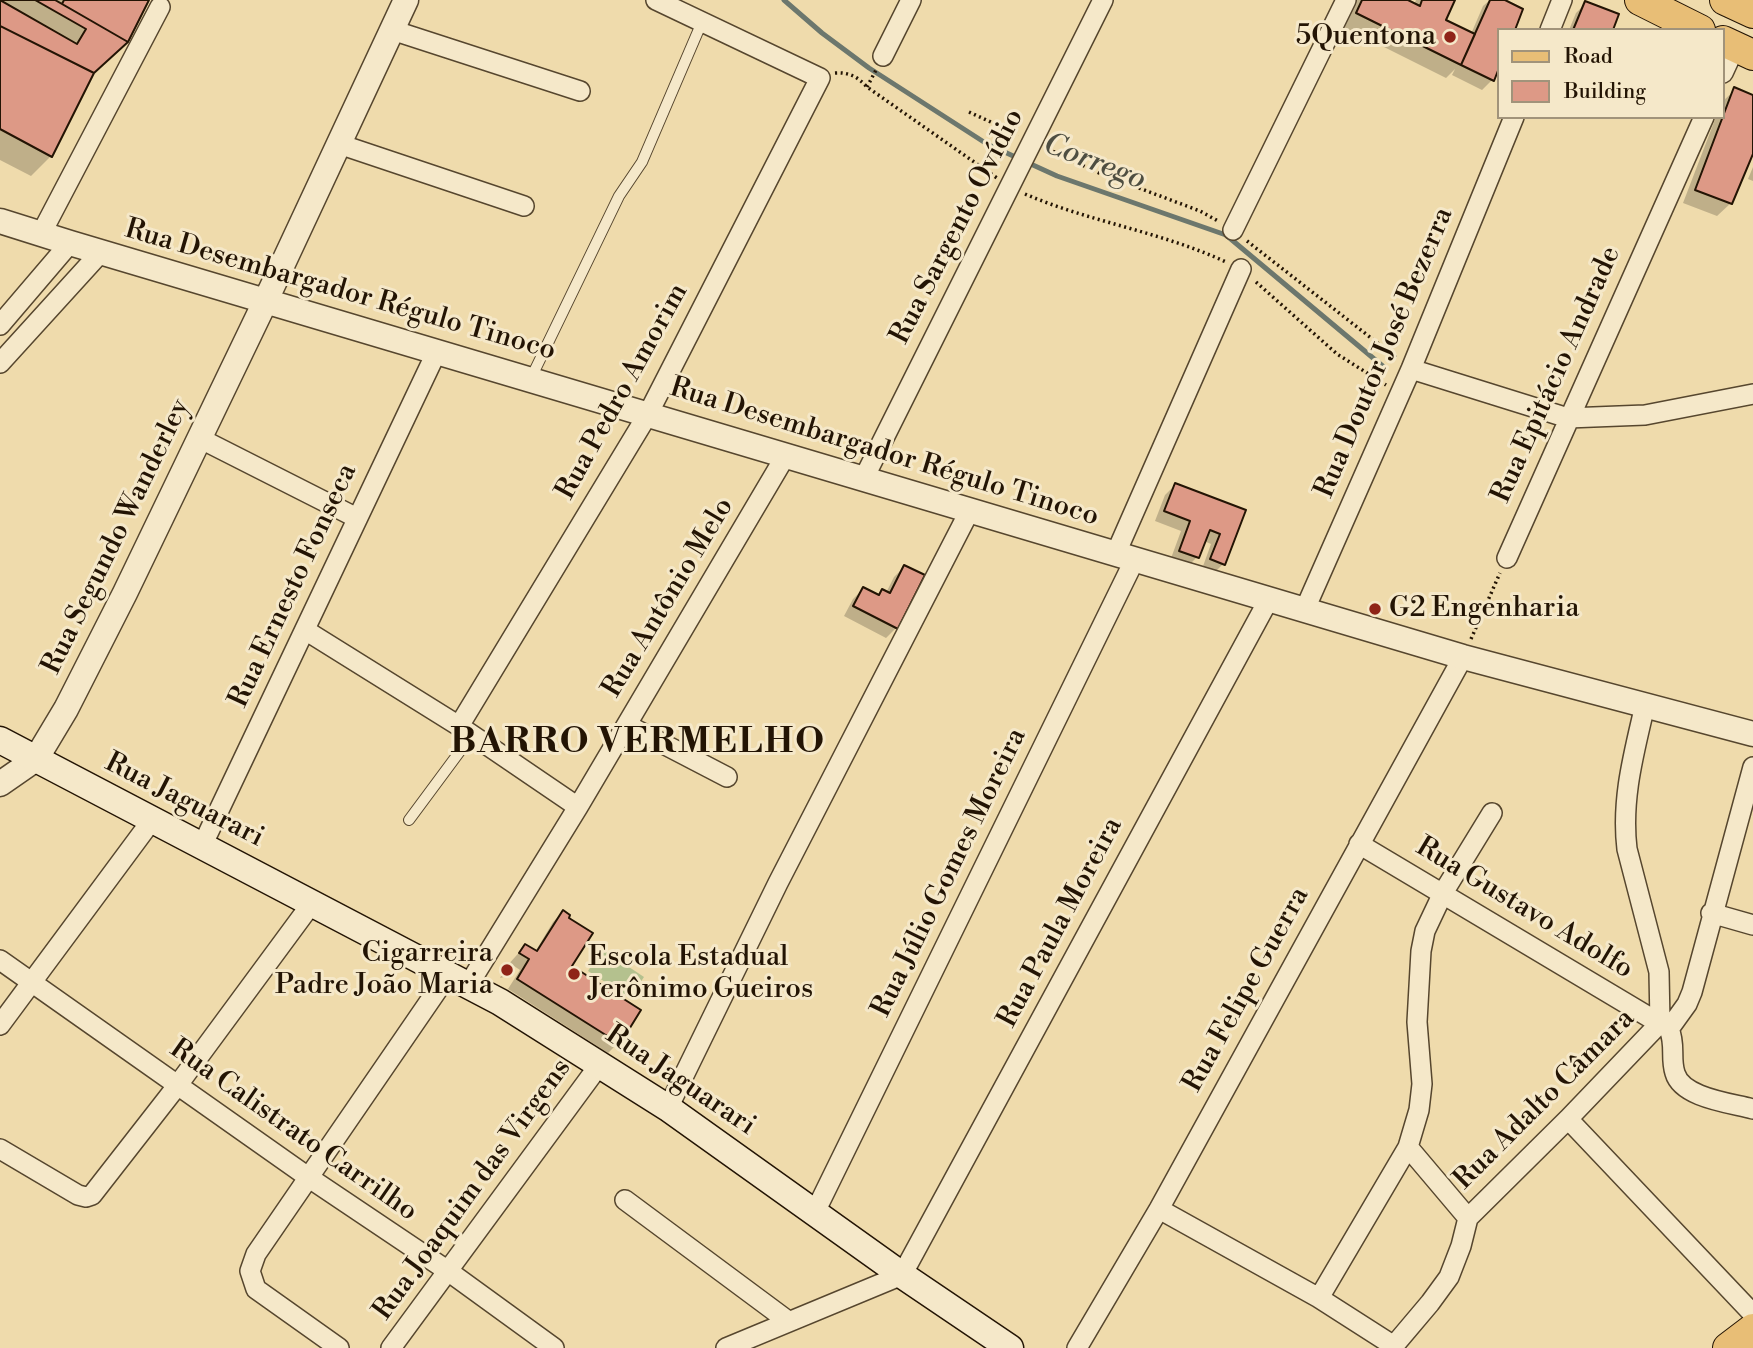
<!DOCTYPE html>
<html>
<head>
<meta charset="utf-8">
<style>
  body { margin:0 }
  #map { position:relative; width:1753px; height:1348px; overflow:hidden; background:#efdbac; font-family:"Libre Bodoni",serif }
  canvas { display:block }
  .legend { position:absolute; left:1497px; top:28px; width:228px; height:91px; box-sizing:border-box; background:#f5e8c9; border:2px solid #a1937a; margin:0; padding:9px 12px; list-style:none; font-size:21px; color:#231404 }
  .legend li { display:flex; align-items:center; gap:14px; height:35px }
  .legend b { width:35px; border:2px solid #a1937a }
</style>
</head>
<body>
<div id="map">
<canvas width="1753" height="1348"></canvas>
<ul class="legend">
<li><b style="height:9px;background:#e8be76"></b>Road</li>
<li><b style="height:19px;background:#dd9986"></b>Building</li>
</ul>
</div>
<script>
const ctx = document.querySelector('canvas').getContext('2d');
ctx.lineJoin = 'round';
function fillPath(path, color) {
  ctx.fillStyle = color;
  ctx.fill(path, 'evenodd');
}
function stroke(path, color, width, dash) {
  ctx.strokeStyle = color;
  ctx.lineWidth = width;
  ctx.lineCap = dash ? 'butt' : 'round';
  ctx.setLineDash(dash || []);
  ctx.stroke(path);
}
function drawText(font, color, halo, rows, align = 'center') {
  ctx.font = font + ' "Libre Bodoni",serif';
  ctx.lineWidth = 6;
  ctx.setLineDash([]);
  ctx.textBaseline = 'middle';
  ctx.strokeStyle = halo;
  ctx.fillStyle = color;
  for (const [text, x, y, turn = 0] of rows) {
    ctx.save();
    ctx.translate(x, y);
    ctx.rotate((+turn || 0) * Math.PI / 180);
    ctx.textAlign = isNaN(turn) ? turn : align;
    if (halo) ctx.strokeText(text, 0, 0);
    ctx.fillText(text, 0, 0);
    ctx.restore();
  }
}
const green = new Path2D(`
  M602,949L644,977L630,998L588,971Z`);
const shadow = new Path2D(`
  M0,0H147L127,41L91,75L51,156L31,176L0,160Z
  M1355,0H1404L1414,5L1416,0H1453L1444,20L1471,34L1483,6L1490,0H1501L1499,63L1492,80L1482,90L1452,75L1455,69L1446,78L1344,27Z
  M1586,3L1611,30H1569L1576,13Z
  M1735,90L1753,97V150L1731,203L1717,216L1683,203L1716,117H1723V101Z
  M1753,167V181L1748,179Z
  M1175,485L1244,511L1223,564L1213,574L1202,569L1211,544L1204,541L1197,557L1187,567L1170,561L1181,531L1155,521L1165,495Z
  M904,567L923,576L896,628L886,638L844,616L853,599L863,589L878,596L886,593L894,577Z
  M563,912L569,967L638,1010L618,1043L608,1053L508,989L520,970L511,964L504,977L500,978L506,967L525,946L535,952L553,922Z`);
const stream = new Path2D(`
  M784,0L822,33L869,68L987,144L1057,176L1226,235L1385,368`);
const building = new Path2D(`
  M0,0H35L86,29L77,44Z
  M0,0H55L128,42L94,73L0,26Z
  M64,0H149L128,42L62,4Z
  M1362,0H1408L1420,6L1422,0H1455L1446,20L1475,34L1461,65L1356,13Z
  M1490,0H1505L1523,9L1515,30H1499V68L1494,81L1461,65Z
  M1585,1L1619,14L1613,30H1573Z
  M0,26L94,73L52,157L0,129Z
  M1734,87L1753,95V154L1732,204L1695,190Z
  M1175,483L1246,510L1225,565L1210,559L1220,534L1210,530L1199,558L1179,551L1190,521L1164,511Z
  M904,565L925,575L898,629L853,606L863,587L879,595L882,589L890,593Z
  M563,910L570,915L569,918L593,933L572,966L641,1010L620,1044L517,979L529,959L519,953L525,944L537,951Z`);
const path = new Path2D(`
  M835,73C849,72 858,77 867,87L997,178
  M867,87L876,70
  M969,112L1019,135
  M1048,149L1099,173L1200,211L1218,221
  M1025,194C1090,222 1162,232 1226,262
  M1247,241L1398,359
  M1256,282L1337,354L1386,385
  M1471,639L1500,573`);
const service = new Path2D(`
  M531,378L619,196L642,162L702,22
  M409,820L472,735`);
const minor = new Path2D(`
  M392,30L580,91
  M1550,30L1562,0
  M883,56L911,0
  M1723,73L1735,47
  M339,144L524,206
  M1233,230L1346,0
  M41,234L160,7
  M0,325L70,243
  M0,363L101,252
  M1411,369L1568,418L1645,415L1753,394
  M199,438L357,518
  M864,478L1103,0
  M1116,553L1241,269
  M1507,558L1704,117
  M1305,609L1411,369L1514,117
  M305,630L459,726L578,807
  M627,725L727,777
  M459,726L648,414L820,78L656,0
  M1359,844L1669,1029C1676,1045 1670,1058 1675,1073C1682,1098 1731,1103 1753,1109
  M202,846L437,351
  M1711,913L1753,925
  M0,960L308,1177L448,1271L554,1348
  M469,984L578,807L786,455
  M0,1025L152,820
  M1669,1029L1687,1004L1692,992L1753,767
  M668,1108L778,883L970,510
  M1568,1119L1753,1314
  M1408,1147L1468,1218
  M0,1149L78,1195L86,1197L92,1195L177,1086L312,903
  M625,1200L788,1321
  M1159,1209L1319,1298L1394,1346
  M815,1212L1135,559
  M1319,1298L1408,1147L1419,1110L1422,1084L1417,1022L1421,951L1425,931L1443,893L1492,813
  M339,1348L256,1289L250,1271L256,1254L449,973
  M391,1348L600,1064
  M726,1348L902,1275L1269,599
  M1077,1348L1159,1209L1463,657
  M1392,1348L1430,1303L1449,1277L1461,1246L1468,1218L1568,1119L1660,1023L1659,972L1627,849C1621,799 1634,753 1645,705`);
const tertiary = new Path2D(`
  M0,221L70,243L1463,657L1753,734
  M0,784L36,759L66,709L125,593L266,300L406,0`);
const secondary = new Path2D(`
  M0,740L500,1002L668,1108L902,1275L1010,1348`);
const primary = new Path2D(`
  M1640,0L1700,30
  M1725,0L1753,13
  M1723,41L1753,55
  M1728,1348L1753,1329`);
const markers = [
  [1450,37,7,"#8f2418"],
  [1375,609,7,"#8f2418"],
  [507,970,7,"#8f2418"],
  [574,974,7,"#8f2418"]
];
const poiNames = [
  ["5Quentona",1436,37],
  ["G2 Engenharia",1389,609,"left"],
  ["Cigarreira",493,954],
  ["Padre João Maria",493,986],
  ["Escola Estadual",588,958,"left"],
  ["Jerônimo Gueiros",588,990,"left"]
];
const streetNames = [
  ["Rua Sargento Ovídio",958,227,-63],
  ["Rua Desembargador Régulo Tinoco",340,291,16],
  ["Rua Doutor José Bezerra",1385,353,-67],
  ["Rua Epitácio Andrade",1557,375,-66],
  ["Rua Pedro Amorim",623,392,-61],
  ["Rua Desembargador Régulo Tinoco",884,453,17],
  ["Rua Segundo Wanderley",117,537,-64],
  ["Rua Ernesto Fonseca",294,586,-65],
  ["Rua Antônio Melo",669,598,-59],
  ["Rua Jaguarari",184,801,27],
  ["Rua Júlio Gomes Moreira",950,873,-64],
  ["Rua Gustavo Adolfo",1524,909,31],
  ["Rua Paula Moreira",1061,923,-62],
  ["Rua Felipe Guerra",1247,990,-61],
  ["Rua Jaguarari",680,1081,34],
  ["Rua Adalto Câmara",1545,1100,-45],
  ["Rua Calistrato Carrilho",293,1131,35],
  ["Rua Joaquim das Virgens",473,1190,-54]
];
const waterNames = [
  ["Corrego",1094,163,21]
];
const districtNames = [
  ["BARRO VERMELHO",638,744]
];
fillPath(green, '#b4c18e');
fillPath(shadow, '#0003');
stroke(stream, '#6c776d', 5);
fillPath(building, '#dd9986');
stroke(building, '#231404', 2);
stroke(service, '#56462e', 12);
stroke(minor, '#56462e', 22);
stroke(tertiary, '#56462e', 27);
stroke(secondary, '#231404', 29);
stroke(primary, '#231404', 32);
stroke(path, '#231404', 3.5, [2, 3.5]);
stroke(service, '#f5e8c9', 10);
stroke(minor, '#f5e8c9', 19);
stroke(tertiary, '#f5e8c9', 24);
stroke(secondary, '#f5e8c9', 26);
stroke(primary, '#e8be76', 30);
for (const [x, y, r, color] of markers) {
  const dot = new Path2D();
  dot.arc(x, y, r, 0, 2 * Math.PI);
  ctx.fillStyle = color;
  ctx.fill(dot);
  stroke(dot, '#f5e8c9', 2.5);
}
drawText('28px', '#231404', '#f5e8c9', poiNames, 'right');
drawText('28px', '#231404', '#f5e8c9', streetNames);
drawText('italic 30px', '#4e4e41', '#f5e8c9', waterNames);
ctx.letterSpacing = '2px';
drawText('bold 35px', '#231404', '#f5e8c9', districtNames);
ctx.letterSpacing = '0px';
</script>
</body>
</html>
